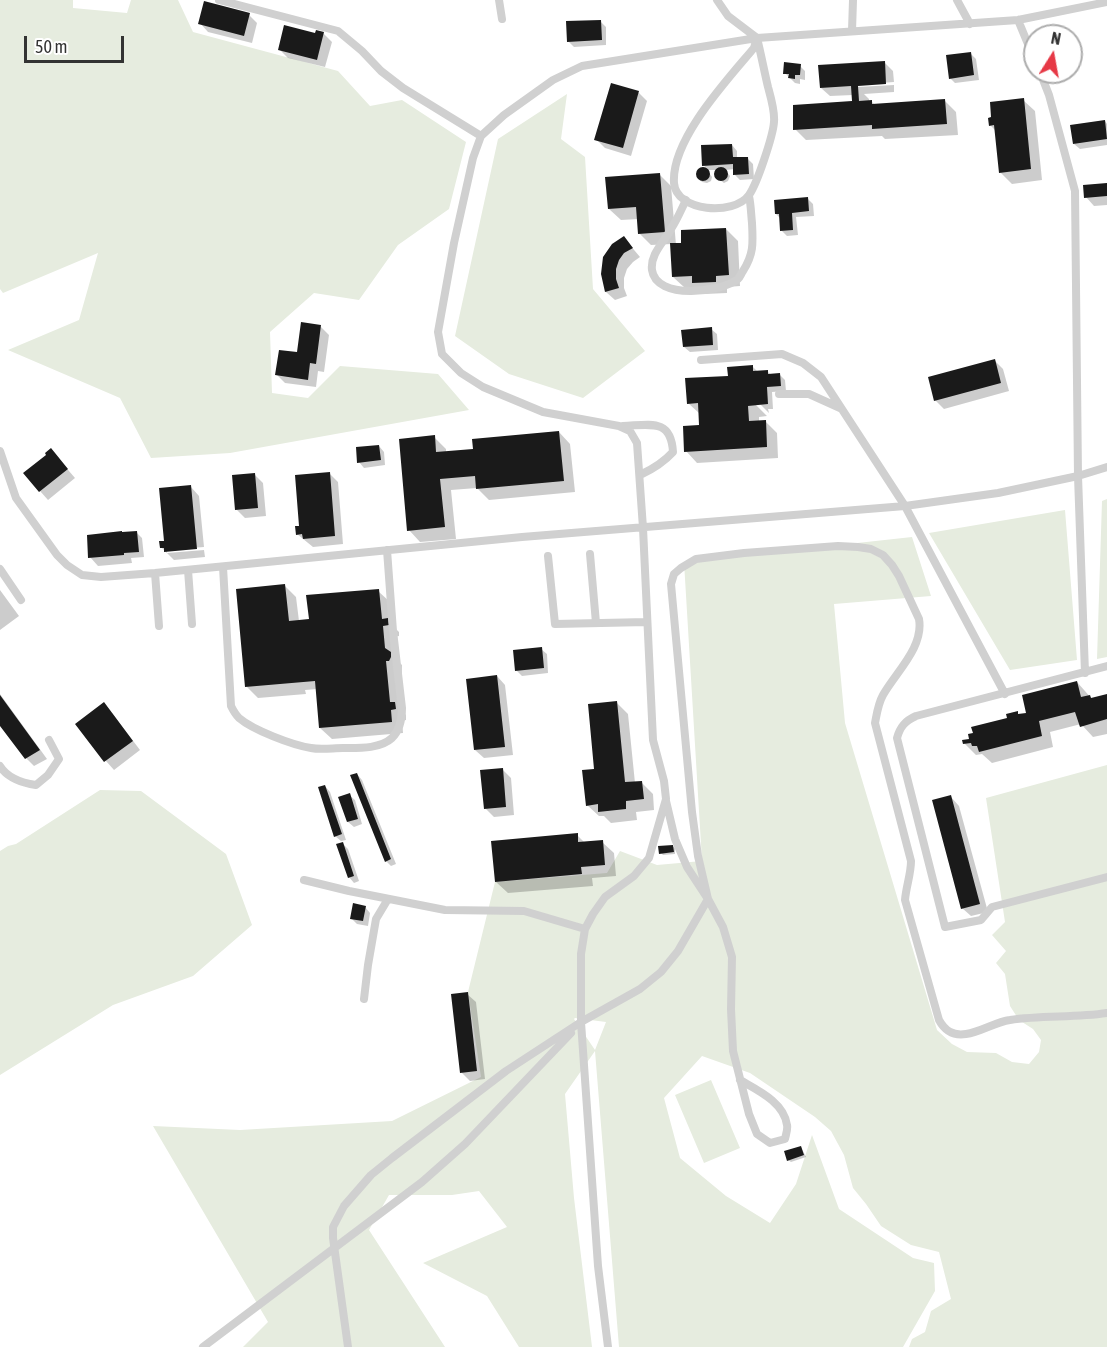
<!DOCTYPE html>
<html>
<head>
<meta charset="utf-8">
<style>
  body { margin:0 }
  #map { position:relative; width:1107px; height:1347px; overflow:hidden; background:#fff; font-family:"Asap Condensed",sans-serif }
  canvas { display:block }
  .north { position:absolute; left:1023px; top:24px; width:60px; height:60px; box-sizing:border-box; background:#fff; border:2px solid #adadad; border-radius:50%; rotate:11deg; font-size:16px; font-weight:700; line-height:24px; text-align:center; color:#333 }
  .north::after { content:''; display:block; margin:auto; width:21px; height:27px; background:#e63946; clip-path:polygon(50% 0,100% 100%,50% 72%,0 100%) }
  .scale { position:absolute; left:24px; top:36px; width:100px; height:27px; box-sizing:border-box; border:3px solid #333; border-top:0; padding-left:8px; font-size:18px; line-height:21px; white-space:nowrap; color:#333; -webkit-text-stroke:4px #fff; paint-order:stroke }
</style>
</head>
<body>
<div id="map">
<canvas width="1107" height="1347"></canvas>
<div class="north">N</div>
<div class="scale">50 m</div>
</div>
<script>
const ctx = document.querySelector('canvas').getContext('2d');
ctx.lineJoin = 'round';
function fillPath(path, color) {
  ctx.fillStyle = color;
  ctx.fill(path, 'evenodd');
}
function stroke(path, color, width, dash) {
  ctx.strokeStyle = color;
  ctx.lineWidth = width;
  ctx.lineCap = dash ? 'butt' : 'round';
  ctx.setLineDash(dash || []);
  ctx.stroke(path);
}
const green = new Path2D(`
  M0,0H73V8L127,13L131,0H178L193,32L338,71L370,106L402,100L466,142L449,209L398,245L359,300L314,293L270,332L272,393L308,398L340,366L438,374L469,410L230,453L151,458L120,398L8,350L79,320L98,253L3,293L0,289Z
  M567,94L561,139L585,157L593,289L645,351L583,398L509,374L455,336L498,139Z
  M1107,499V657L1097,659L1102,501Z
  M1065,510L1077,660L1010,670L929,533Z
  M912,537L931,596L834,604L845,723L937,1030L952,1044L967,1052L996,1053L1012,1062L1029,1064L1039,1052L1041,1040L1033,1029L1019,1020L1010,1006L1005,974L996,963L1006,951L992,935L1005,922L986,798L1107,765V1347H909L912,1339L925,1332L931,1311L951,1299L939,1252L911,1245L881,1226L866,1204L853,1188L844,1155L831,1131L815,1117L750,1073L702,1056L664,1098L680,1158L726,1196L770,1223L796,1184L812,1135L839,1209L913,1258L934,1263L935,1291L903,1347H619L595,1051L565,1094L574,1198L592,1347H519L487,1296L423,1263L507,1227L479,1191L452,1195H389L369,1230L445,1347H243L268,1322L153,1126L240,1130L392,1121L481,1077L468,992L495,882L607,873L620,851L657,865L702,861L684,562ZM575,1018L606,1022L595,1050L574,1019Z
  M100,790L141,791L226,854L252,925L193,976L113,1005L0,1075V851L8,846L16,844Z
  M711,1080L740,1148L704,1163L675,1095Z`);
const shadow = new Path2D(`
  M249,15L257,23L252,43L208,32L200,23Z
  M600,21L606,27V45L574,47L568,41Z
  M323,33L332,42L325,67L288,58L279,49Z
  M971,54L976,59L979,80L955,83L950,78Z
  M884,62L893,71L894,82L854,85L857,87L894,85V92L864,94L869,99V102H872L876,106L944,100L956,112L958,135L885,139L882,136L806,140L795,129L853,103V95L830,96L821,88Z
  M800,66L805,71V80L800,79V84L795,83L785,73Z
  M612,85L639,93L647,101L631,156L605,148L596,139Z
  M1023,100L1035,111L1042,180L1012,184L1000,172L996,131L990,125Z
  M1105,121L1107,124V145L1080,149L1074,144Z
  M732,145L737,151V159L747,158L753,164L754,179L740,180L735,175V169L725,170L730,176L728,181L724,183L717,178L716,173L718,170H707L712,177L711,181L707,183L702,182L697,176L698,172L701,169H708L703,165Z
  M660,175L671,186L676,245L683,244L726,229L738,241L740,286L727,287V293L705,294L698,288H685L673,277L672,244L651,245L640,234L639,219L621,220L609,209Z
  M1107,185V205L1094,206L1086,197Z
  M808,199L813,204L814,216L796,217L798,235L787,236L781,230L780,218L776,214Z
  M624,238L640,257L633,262L627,269L624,278V288L627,296L615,300L606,292L602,274Z
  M320,326L329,335L324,372L318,371L316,387L285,383L277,375L299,354Z
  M711,329L717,334L718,350L690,352L684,347Z
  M995,361L1003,369L1009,391L944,409L935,400Z
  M752,366L758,372L767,371L771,375H780L785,380L786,391L772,392L773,409H768L769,413L759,403H754L767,416L759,417V422L765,421L777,433L778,458L697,463L686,451L701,426L700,414L688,403L730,377Z
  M559,432L570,444L575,492L489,500L477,488L451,490L456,539L420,542L409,530L434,437L446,449V452L474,450Z
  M379,446L384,452L385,465L364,468L359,462Z
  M51,450L75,478L48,500L40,491L48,455Z
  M329,473L338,482L343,544L313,547L297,534Z
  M254,474L263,483L266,516L245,518L236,509Z
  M191,487L199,496L204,547L167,550V553L204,550L205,557L174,560L161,547L165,542Z
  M137,533L142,538L144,557L131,558L132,563L98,566L90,557Z
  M285,586L296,597L299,621L310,620L378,591L390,602L393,626L399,632V636L394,637L396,659L402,665L401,709L406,715V720L402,721L403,733L332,739L320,728L317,689L305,690L306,694L258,698L247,687Z
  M0,590L19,616L0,630Z
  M541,649L547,654L548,673L522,676L516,670Z
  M497,676L505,685L513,755L484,758L475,750Z
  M1077,682L1092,699L1107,695V734L1093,737L1081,724L1050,732L1053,747L992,763L982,754L976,755L964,743L1008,719L1017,713L1020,716L1028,714Z
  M0,694L47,759L34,766L26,758L0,723Z
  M616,702L628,714L635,783L641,782L653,794L654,810L636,812L637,820L611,823L604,816H599L587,805L596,770Z
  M112,713L140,750L114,770L106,761L77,724Z
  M502,769L511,778L514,815L494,817L485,808Z
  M357,774L362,780L396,864L391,866L386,861Z
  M325,786L330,792L346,840L341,841L335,836Z
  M349,795L355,800L362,824L354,827L348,822Z
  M951,797L959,806L988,912L971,916L962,908Z
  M577,835L585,843L602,842L614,853L616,876L592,878L593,886L508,893L496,882Z
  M343,844L348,849L359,881L354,883L349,877Z
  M672,846L675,848V854L663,855L661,853Z
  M365,907L370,913L368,926L357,924L351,918Z
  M467,994L476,1002L485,1079L470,1081L462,1073Z
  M801,1147L806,1157L791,1162L788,1160Z`);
const building = new Path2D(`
  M204,1L250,13L244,36L198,24Z
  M601,20L602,40L567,42L566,21Z
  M284,25L315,33L316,30L324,32L317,60L278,50Z
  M971,52L974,75L949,79L946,55Z
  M885,61L886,84L858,86L859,101L872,100V104L945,99L947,124L872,129V125L793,130V105L852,101L851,86L820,88L818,65Z
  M784,62L801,64L800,75H795V79L788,78L789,74H783Z
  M611,83L639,91L623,148L594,140Z
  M1024,98L1031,169L999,173L994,125L989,126L988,118L991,117L990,102Z
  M1105,120L1107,139L1073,144L1070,125Z
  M732,144L733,157H748L749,174L733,175V164L702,166L701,145Z
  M696 174a7 7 0 1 1 14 0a7 7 0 1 1-14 0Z
  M714 174a7 7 0 1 1 14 0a7 7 0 1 1-14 0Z
  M660,173L665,232L638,234L636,207L608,209L605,177Z
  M1107,183V196L1084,198L1083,185Z
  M808,197L809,211L792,213L793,230L780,231L779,214H775L774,200Z
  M726,228L729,275L716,276V282L692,283V276L672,277L670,243H681V230Z
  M624,236L633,248L624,253L619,260L616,269V279L619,288L605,292L601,274L603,257L612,244Z
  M301,322L321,325L316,364L310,363L308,380L275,375L279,350L297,352Z
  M712,327L713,345L683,347L681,330Z
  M995,359L1001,383L934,401L928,377Z
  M753,365V371L768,370V374L780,373L781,386L767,387L768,404L748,406L749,421L766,420L767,447L684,452L683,426L699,425L698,403L687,404L685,378L728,376L727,367Z
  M559,431L564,481L476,489L475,476L440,479L445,527L407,531L399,439L435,435L436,452L473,449L472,439Z
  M379,445L381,460L357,463L356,447Z
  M51,448L68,469L39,492L23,473L46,455L45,453Z
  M330,472L335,536L303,539L302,534L296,535L295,526H299L295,475Z
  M255,473L258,508L235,510L232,475Z
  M191,485L197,549L164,552V548H160L159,541H164L159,488Z
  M122,531V532L137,531L139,552L124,553V555L88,558L87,535Z
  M285,584L289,621L309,619L306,595L379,589L382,619L388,618L389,625L383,626L385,648L391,652V657L389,661H386L390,702H395L396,709L391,710L392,722L319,728L315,681L245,687L236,589Z
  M542,647L544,668L515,671L513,650Z
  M497,675L505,747L474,750L466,679Z
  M1077,681L1081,697L1090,695L1091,698L1107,694V719L1080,727L1075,712L1039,721L1042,736L979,752L977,746H972L971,743L963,744L962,740L969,739L968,734L973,733L971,727L1007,718L1006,714L1018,711V714L1026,713L1022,695Z
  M0,695L40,750L25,759L0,726Z
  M617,701L625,782L642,781L644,799L626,801V809L598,812V804L586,806L582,770L594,769L588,704Z
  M104,702L133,741L104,762L75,724Z
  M503,768L506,807L484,809L480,770Z
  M357,773L391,859L385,862L350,775Z
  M325,785L342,834L334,837L318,787Z
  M350,793L358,819L347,822L338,797Z
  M951,795L980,904L961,909L932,800Z
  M578,833V842L603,840L605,865L581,867L582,874L495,882L491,841Z
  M343,842L354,876L348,878L336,844Z
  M673,845L674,852L659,854L658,846Z
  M353,903L366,906L363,921L350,919Z
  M468,992L477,1071L460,1073L451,994Z
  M801,1146L804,1155L787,1161L784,1151Z`);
const lane = new Path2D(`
  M219,0L338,31L362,51L381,71L403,88L481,136
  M499,0L502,19
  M717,0L728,16L757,38L1018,20L1107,2
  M957,0L970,24
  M1018,20L1035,61
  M852,31L853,0
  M1040,72L1049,95L1075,191L1078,476L1085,673
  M686,200C681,210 677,220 671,229C664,242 650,254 652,270C656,300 721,293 738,279C740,277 741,274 743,271C754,254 753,243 752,223C751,214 751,205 749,196
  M701,360L782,354L803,363L821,377L905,506L1005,694
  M779,394H809L840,408
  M623,426C650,425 671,418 673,452C663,463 653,469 640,475
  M0,451L16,498L57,555L67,565L82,575L101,577L155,573L522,537L905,506L998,493L1078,476L1107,467
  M590,554L596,623
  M548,556L555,624L647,622
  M223,567L231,706C233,710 236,715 239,718C253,730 292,745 311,748C321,750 333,748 343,748C359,748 380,749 392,738C400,730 402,719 402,708L393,631L387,550
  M0,569L21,600
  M188,570L192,624
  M155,573L159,626
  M1107,666L916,716C905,721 900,727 897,738L945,927L981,920L992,907L1107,877
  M0,766C8,779 23,783 36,785L48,775L59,759L49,740
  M666,801L675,839L687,867L708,899L723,927L732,957L731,1009L733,1051L749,1114L757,1134L770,1143L785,1139C786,1134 788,1129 787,1125C784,1102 757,1090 740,1080
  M304,880L349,891L445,910L524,911L585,929
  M364,999L368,965L376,919L388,899
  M203,1347L422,1182L465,1144L571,1033
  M348,1347L333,1238V1227L344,1206L371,1175L392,1158L506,1071L581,1022L640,989L661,972L678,951L708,899L698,856L692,812L671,584L674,574L681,568L696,559L744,553L838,546L858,547L871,549L883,555L892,565L899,576L919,619C924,647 896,672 883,695C878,704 877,713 875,723L911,861C911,874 906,887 905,900L939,1020C945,1031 953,1036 966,1034C981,1032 995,1022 1010,1020C1042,1015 1075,1018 1107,1013
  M608,1347L598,1266L581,1022V954L585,929L593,914L605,897L634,876L649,858L666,799L664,781L653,740L643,528L637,443L630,431L619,426L543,412L483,387L461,373L442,354L438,332L454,243L473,158L481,136L504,115L553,80L582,66L757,38L754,48C727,80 671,140 674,183C676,212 734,216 749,195C757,184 773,136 774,122C775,111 771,98 768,87C764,70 761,54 757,38`);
fillPath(green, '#e6ecdf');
fillPath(shadow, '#0003');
fillPath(building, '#1a1a1a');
stroke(lane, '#d0d0d0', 8);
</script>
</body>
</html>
